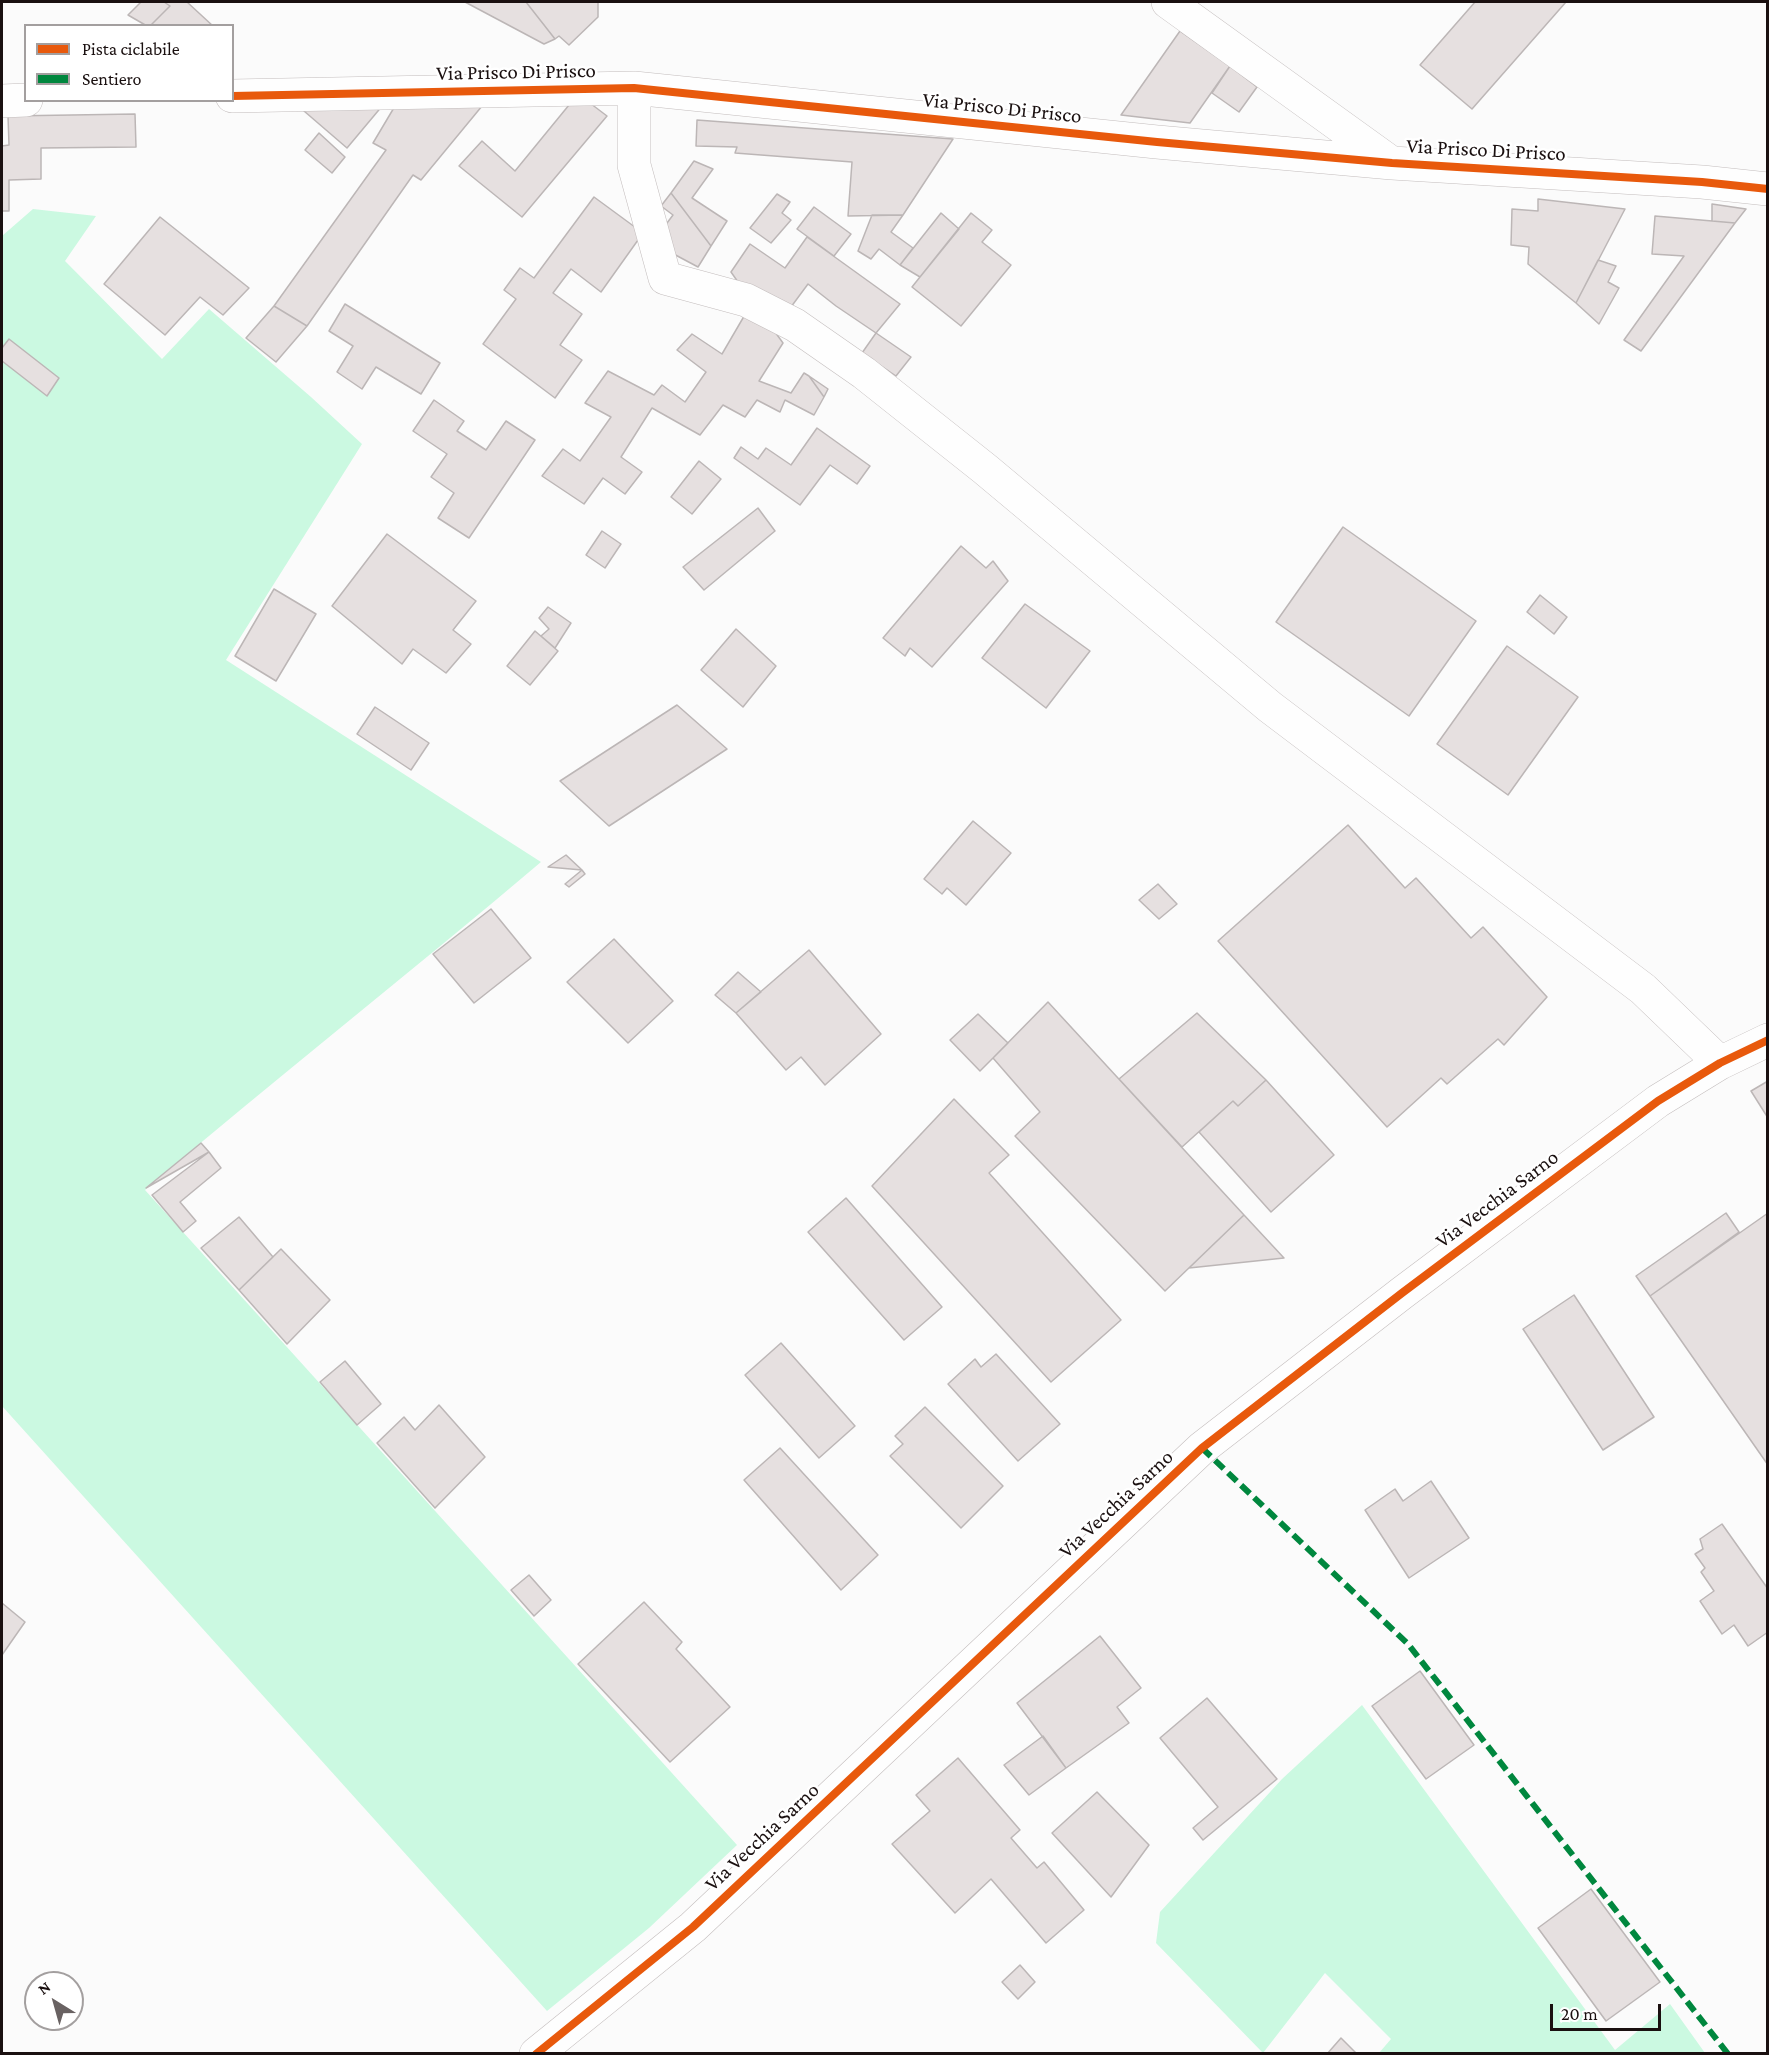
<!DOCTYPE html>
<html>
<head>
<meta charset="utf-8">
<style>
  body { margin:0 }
  #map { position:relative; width:1769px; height:2055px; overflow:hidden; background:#fbfbfb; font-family:"Crimson Pro",serif }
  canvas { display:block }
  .frame { position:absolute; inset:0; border:3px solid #1a1010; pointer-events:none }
  .legend { position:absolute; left:24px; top:24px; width:210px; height:78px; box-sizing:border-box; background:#fff; border:2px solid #a39f9f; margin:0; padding:8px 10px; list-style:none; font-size:18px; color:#1a1010 }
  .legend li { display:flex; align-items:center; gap:12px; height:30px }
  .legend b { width:30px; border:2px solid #a39f9f }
  .north { position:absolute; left:24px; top:1971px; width:60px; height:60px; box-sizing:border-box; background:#fff; border:2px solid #a39f9f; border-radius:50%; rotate:323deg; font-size:16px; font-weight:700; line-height:24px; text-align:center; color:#1a1010 }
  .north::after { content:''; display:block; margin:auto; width:21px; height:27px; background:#696262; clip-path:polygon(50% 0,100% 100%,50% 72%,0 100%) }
  .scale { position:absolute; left:1550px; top:2004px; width:111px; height:27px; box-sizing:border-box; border:3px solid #1a1010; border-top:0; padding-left:8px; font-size:18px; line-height:21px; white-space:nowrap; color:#1a1010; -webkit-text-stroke:4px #fff; paint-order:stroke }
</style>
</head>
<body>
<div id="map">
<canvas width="1769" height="2055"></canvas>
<div class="frame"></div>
<ul class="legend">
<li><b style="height:8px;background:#e8590c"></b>Pista ciclabile</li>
<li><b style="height:8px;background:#00873e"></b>Sentiero</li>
</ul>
<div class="north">N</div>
<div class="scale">20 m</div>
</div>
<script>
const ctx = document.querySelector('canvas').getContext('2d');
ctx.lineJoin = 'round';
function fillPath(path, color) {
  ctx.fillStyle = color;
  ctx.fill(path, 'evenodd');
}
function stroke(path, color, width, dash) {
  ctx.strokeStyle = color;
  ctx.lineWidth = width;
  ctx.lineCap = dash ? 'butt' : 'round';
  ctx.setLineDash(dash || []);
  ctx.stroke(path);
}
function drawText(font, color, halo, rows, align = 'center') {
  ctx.font = font + ' "Crimson Pro",serif';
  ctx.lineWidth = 5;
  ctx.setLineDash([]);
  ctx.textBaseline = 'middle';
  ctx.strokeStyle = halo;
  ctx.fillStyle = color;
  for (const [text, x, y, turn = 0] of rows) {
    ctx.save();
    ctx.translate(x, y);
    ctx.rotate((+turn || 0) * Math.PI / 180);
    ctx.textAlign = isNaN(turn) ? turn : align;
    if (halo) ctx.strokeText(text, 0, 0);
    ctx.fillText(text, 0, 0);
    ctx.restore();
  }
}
const green = new Path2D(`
  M33,209L96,216L65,261L162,359L209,309L311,397L362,444L226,660L541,862C410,973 275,1079 145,1190L737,1845L649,1928L547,2011L2,1406V236Z
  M1362,1705L1615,2050L1670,2004L1705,2053H1379L1391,2039L1325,1973L1263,2053L1156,1943L1160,1912L1282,1779Z`);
const building = new Path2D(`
  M141,2H164L170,6L150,26H147L128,15Z
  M164,2H187L213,26H150L170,6Z
  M465,2H526L555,39L544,44Z
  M526,2H598V17L569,45L559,36L555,39Z
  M1475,2H1566L1472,109L1420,65Z
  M1180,31L1230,66L1190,123L1121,115Z
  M1230,66L1257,87L1239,112L1212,93Z
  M578,94L607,116L522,217L459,166L482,141L515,171Z
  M487,100L421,180L413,175L307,326L274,306L386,150L373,143L395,106Z
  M297,105H383L347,148Z
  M135,114L136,147L41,148V179L9,180V211H2V146L9,145L8,116Z
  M697,120L953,139L903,215L848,216L852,162L735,153L737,147L696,146Z
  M319,133L345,157L332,173L305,150Z
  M694,161L713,169L692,198L727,221L711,246L671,193Z
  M671,193L711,246L698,267L668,251L658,235L673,215L661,206Z
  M777,194L790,202L782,213L791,220L771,243L750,228Z
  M594,197L643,233L601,292L571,269L553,293L582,314L560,345L582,360L555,398L483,344L516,299L504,290L520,268L534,278Z
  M1538,199L1625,209L1576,303L1528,264L1529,247L1511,245L1512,209L1538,211Z
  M1712,204L1746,209L1735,223L1712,221Z
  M814,207L851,234L834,256L797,229Z
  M941,213L959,229L920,277L900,265Z
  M971,213L992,230L982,242L1011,265L961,326L912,287Z
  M872,215H903L891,232L913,248L900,265L879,249L871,259L858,251Z
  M1655,216L1735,223L1641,351L1624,340L1684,256L1652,254Z
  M160,217L249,288L223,315L200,297L165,335L104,284Z
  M807,237L900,304L876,333L836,306L808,284L788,311L738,282L731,272L750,244L785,268Z
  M1598,260L1616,266L1608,282L1619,288L1599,324L1576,303Z
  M345,304L440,363L421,394L376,367L362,389L337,372L353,346L329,331Z
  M274,306L307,326L276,362L246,338Z
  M750,306L762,314L783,343L759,381L791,393L804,373L809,376L824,397L814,415L785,400L780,412L757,400L745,417L723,405L700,435L652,408L621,457L642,472L625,494L603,478L584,504L542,476L563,449L580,461L611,417L585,403L608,371L654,395L662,385L685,402L706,372L677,350L692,334L722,354Z
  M876,333L911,357L896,376L862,353Z
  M9,339L59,378L47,396L2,361V348Z
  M809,376L828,389L824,397Z
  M434,400L464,421L457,431L486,450L506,421L535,440L469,538L438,518L454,493L431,477L447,454L413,431Z
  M817,428L870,466L857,484L830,465L800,505L734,458L741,447L758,459L766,448L791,465Z
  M699,461L721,479L692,514L671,497Z
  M758,508L775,531L704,590L683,567Z
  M1343,527L1476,621L1409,716L1276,622Z
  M602,531L621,544L605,568L586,555Z
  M387,534L476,601L453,630L471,644L446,673L413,649L402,664L332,606Z
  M961,546L986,568L993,561L1008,581L932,667L910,648L905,656L883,638Z
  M274,589L316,614L276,681L235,656Z
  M1540,595L1567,617L1554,634L1527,612Z
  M1025,604L1090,651L1046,708L982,658Z
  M548,607L571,623L555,648L541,636L549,629L539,618Z
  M736,629L776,666L743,707L701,670Z
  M535,631L558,651L530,685L507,666Z
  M1507,646L1578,697L1508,795L1437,744Z
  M677,705L727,749L609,826L560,781Z
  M375,707L429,743L411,770L357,734Z
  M973,821L1011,853L966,905L947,888L942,894L924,879Z
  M1348,825L1405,888L1416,878L1471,938L1483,927L1547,997L1504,1045L1498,1039L1447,1084L1441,1078L1387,1127L1218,941Z
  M566,855L582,870L548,867Z
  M582,870L585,874L569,887L565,884Z
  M1158,884L1177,904L1159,919L1139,900Z
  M491,909L531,958L474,1003L433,954Z
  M614,939L673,1001L628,1043L567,982Z
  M809,950L881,1034L825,1085L801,1057L786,1070L736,1013Z
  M738,972L761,992L736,1013L715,995Z
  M1048,1002L1244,1215L1165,1291L1015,1136L1040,1112L993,1058Z
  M1197,1013L1266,1080L1238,1106L1233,1101L1182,1147L1119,1079Z
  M978,1014L1008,1043L980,1071L950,1040Z
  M1266,1080L1334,1155L1271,1212L1199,1132L1233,1101L1238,1106Z
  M1768,1081V1118L1751,1091Z
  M954,1099L1009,1155L989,1173L1121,1320L1051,1382L872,1186Z
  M201,1143L209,1152L146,1188Z
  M209,1152L221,1168L180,1202L196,1221L183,1232L152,1195Z
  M846,1198L942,1307L904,1340L808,1232Z
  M1726,1213L1739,1232L1650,1296L1636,1276Z
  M1768,1213V1465L1650,1296Z
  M1244,1215L1284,1258L1189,1268Z
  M239,1217L273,1257L239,1290L201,1248Z
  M281,1249L330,1300L287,1344L239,1290Z
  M1574,1295L1654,1417L1603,1450L1523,1329Z
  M781,1343L855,1426L819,1458L745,1375Z
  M996,1354L1060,1424L1018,1461L948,1384L975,1359L981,1367Z
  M345,1361L381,1404L357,1425L320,1382Z
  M439,1405L485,1457L435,1508L377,1443L404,1417L415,1430Z
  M925,1407L1003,1486L961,1528L890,1456L903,1444L895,1436Z
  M780,1448L878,1555L841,1590L744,1480Z
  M1431,1481L1469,1538L1409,1578L1365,1510L1395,1489L1403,1501Z
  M1722,1524L1768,1589V1632L1748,1646L1734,1625L1722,1634L1700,1601L1714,1591L1701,1572L1705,1568L1695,1554L1703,1549L1700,1539Z
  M529,1575L551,1600L534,1616L511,1590Z
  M644,1602L682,1642L676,1649L730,1707L670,1762L578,1664Z
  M2,1603L25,1622L2,1655Z
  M1100,1636L1141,1688L1117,1707L1129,1723L1066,1768L1017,1703Z
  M1420,1671L1474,1745L1426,1779L1372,1706Z
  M1207,1698L1277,1779L1203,1840L1193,1828L1218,1807L1160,1738Z
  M1043,1736L1066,1768L1029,1795L1004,1765Z
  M958,1758L1020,1830L1011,1838L1037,1868L1044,1862L1084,1910L1046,1943L991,1879L955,1913L892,1844L930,1811L916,1795Z
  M1097,1792L1149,1845L1111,1897L1052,1833Z
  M1591,1889L1660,1982L1606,2021L1538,1928Z
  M1020,1965L1035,1982L1018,1999L1002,1982Z
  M1341,2038L1357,2054H1327Z`);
const minor = new Path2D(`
  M1168,2L1390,162
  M634,88V165L665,278L746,300L795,325L864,373L985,469L1270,707L1643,989L1720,1063
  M232,96L634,88L1157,142L1392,163L1702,182L1768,189
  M2,101L26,100
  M536,2054L693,1927L1202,1448L1402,1293L1658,1101L1720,1063L1768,1040`);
const quiet = new Path2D(`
  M1202,1448L1408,1644L1728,2054`);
const cycleway = new Path2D(`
  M232,96L634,88L1157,142L1392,163L1702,182L1768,189
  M536,2054L693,1927L1202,1448L1402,1293L1658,1101L1720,1063L1768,1040`);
const streetNames = [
  ["Via Prisco Di Prisco",516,72,-1],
  ["Via Prisco Di Prisco",1002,108,6],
  ["Via Prisco Di Prisco",1486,150,3],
  ["Via Vecchia Sarno",1497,1199,-37],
  ["Via Vecchia Sarno",1116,1504,-43],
  ["Via Vecchia Sarno",762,1837,-43]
];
fillPath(green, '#cbf9e1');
fillPath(building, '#e6e0e0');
stroke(building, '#bcb6b6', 1.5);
stroke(minor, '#c3bdbd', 34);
stroke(minor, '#fefefe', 33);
stroke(quiet, '#00873e', 6, [12, 6]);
stroke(cycleway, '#e8590c', 8);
drawText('21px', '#1a1010', '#fff', streetNames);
</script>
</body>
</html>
